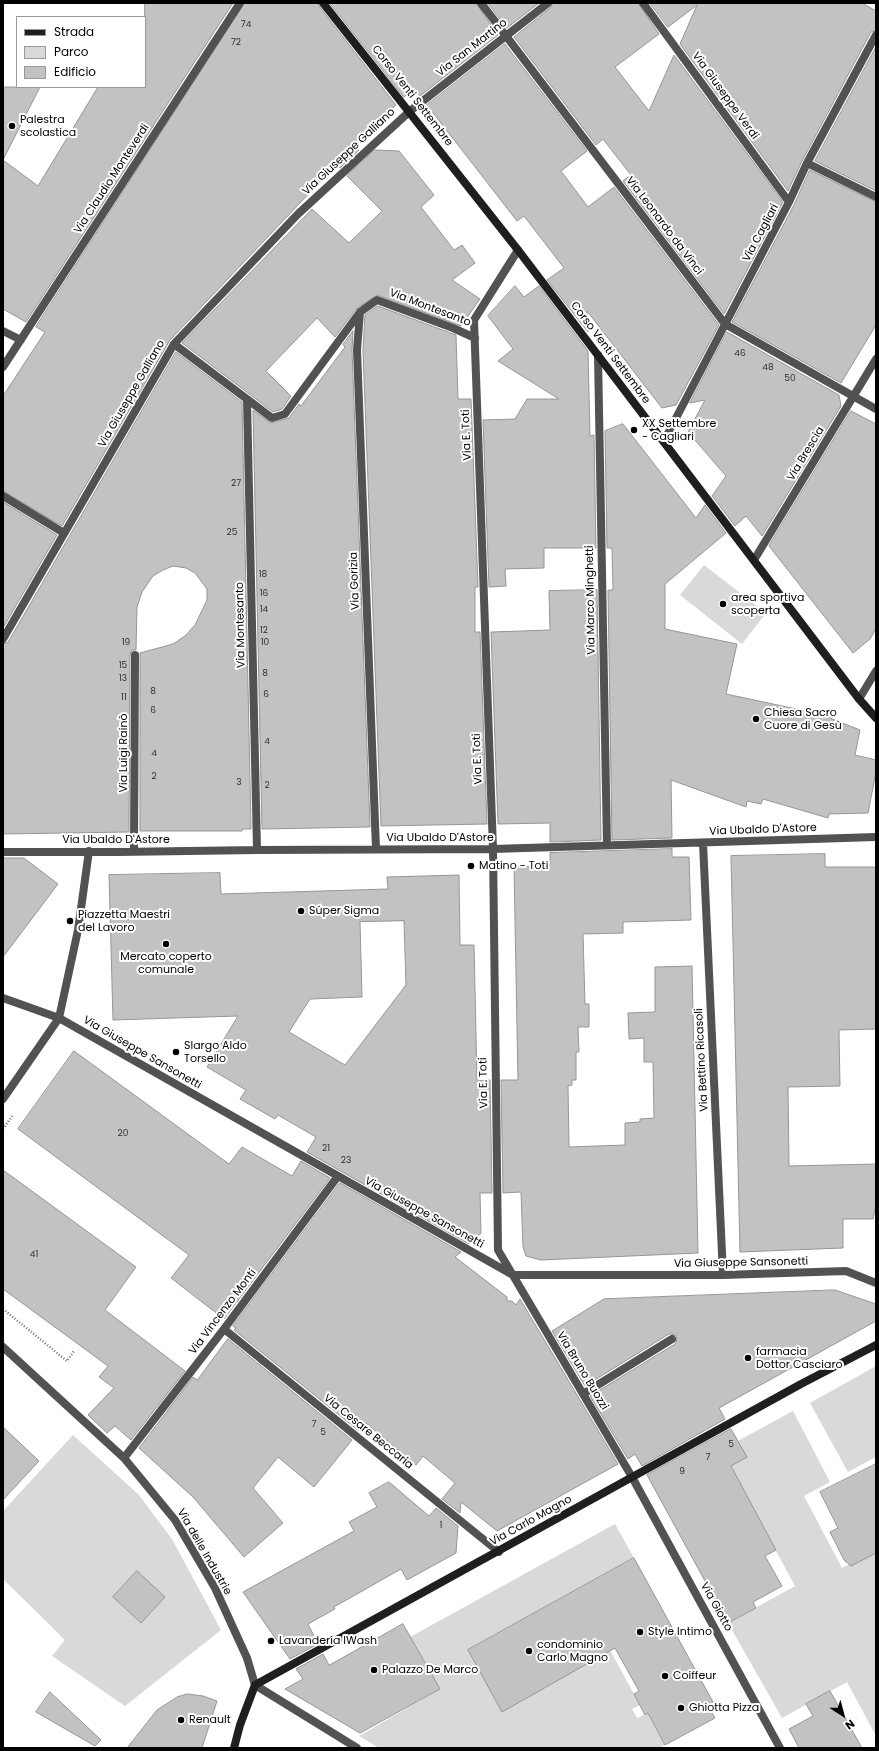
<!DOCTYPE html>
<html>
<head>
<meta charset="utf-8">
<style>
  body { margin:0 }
  #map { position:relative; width:879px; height:1751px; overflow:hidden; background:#fff; font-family:Poppins,sans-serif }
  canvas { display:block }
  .frame { position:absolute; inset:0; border:4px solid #000; pointer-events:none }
  .legend { position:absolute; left:16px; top:16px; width:130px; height:72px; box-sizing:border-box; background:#fff; border:1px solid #999; margin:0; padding:5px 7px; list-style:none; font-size:12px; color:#000 }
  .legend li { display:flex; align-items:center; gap:8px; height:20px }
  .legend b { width:20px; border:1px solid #999 }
  .north { position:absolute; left:823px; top:1695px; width:40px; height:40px; -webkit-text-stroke:3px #fff; paint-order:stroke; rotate:144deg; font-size:11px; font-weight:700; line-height:16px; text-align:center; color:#000 }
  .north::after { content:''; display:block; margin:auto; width:14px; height:18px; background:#000; clip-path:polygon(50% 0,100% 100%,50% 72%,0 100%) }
</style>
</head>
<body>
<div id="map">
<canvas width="879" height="1751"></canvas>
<div class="frame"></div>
<ul class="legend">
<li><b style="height:5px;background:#1f1f1f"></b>Strada</li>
<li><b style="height:11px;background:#d9d9d9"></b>Parco</li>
<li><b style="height:11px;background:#c2c2c2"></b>Edificio</li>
</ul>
<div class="north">N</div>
</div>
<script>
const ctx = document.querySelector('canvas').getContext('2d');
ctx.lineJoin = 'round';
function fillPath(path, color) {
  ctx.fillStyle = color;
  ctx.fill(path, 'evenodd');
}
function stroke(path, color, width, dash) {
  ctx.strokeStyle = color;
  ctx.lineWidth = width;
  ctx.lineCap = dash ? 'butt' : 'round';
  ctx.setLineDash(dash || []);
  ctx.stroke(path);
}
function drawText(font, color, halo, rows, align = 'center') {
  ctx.font = font + ' Poppins,sans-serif';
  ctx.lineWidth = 4;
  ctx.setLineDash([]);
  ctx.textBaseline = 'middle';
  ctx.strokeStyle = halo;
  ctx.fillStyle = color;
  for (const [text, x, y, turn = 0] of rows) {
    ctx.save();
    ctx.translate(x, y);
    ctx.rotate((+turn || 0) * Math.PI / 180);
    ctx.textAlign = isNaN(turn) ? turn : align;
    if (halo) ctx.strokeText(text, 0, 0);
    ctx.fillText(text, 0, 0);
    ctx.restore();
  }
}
const green = new Path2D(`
  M704,565L766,613L742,644L680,595Z
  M876,1366V1457L848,1472L810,1403Z
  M793,1411L830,1482L804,1496L842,1568L876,1550V1736L847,1682L782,1718L728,1623L795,1586L721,1450Z
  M73,1435L138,1494L172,1539L221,1630L125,1706L52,1656L65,1640L3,1579V1511Z
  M615,1524L634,1558L468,1650L502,1711L610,1650L640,1705L632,1709L637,1718L648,1713L665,1745L659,1748H379L359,1736L440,1689L410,1637Z`);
const building = new Path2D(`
  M145,3H233L26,322L3,309V160L38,186L98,87H145Z
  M245,3H318L319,6L396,105L351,150H359L340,168L336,165L170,340L62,526L3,491V396L45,332L36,327Z
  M330,3H476L498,35L420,96L413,88L404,97Z
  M488,3H539L507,28Z
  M553,3H638L659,34L615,67L649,111L674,55L783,202L724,314L623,181L631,175L603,139L596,145L514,37L551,7Z
  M650,3H862L876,11V30L871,32L802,161L788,191L680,44L697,5L668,27Z
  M505,44L587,151L561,171L588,207L614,187L719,325L676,405L662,408L587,311L588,332L547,280L564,268L524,216L517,221L427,105Z
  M876,47V191L815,161Z
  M3,87H40L3,160Z
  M375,150L399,151L434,195L421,207L454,250L462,245L475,263L452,280L480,299L461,326L377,295L356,309L335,337L317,318L266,371L291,396L282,409L273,412L182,343L312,209L349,243L382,211L347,176Z
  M810,170L876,202V325L841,383L732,322L794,205Z
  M515,286L524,297L539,286L588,351L590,436L594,435L596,548H544V568L505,569L506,586L489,587L483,420L515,419L527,399H559L498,361L513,349L488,316Z
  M378,306L456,335L458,399H471L478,587H475V632H480L487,824L381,826L363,350L365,315Z
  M353,331L352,350L370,827L262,829L253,410L271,423L289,418L299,404L301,406L345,347L343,345Z
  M727,332L839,395L841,406L762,536L746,516L735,526L712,496L726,476L688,432L705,400L690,403Z
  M176,352L242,402L251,829H242V831H140V653L173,644L185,636L195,625L207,600V589L195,573L186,568L173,566L163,570L153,576L142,592L137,607L136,650H132L130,655L129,832L3,834V644L8,642Z
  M851,411L876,424V629L870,639L853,653L769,546Z
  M623,424L696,518L705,505L726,533L665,584V629L737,644L726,694L820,714L860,730L855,755L876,760V772L868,813L829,814L828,818L763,799L761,804L747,801L746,807L671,780L672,838L612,840L608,590H613L612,548H607L605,431Z
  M3,502L57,535L3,628Z
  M597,590L601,840L550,842V823L498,824L491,632L550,630L549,591Z
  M672,849V857H689L691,920L623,922V933L583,934L585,1004H589V1027H578L579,1052H576V1080H572V1085L568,1086L569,1147L625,1145V1123L640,1122V1119L654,1118L653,1062H644V1038L629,1039L628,1013L655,1012V967L692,966L698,1253L541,1260L526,1256L523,1247L521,1192L503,1193L501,1080H518L514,867L550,866V853Z
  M825,854V867H876V1029L839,1030L840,1086L788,1087L789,1166L876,1164V1205L873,1219H843V1248L740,1252L731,856Z
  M3,858H24L58,884L3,957Z
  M220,873L221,894L388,889L387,877L459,875L460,945H474L477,1081L490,1080L492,1193H480L481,1233L469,1244L307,1152L316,1137L278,1115L275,1119L240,1099L246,1090L207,1067L238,1016L113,1020L109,875ZM404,921L406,985L345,1065L289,1032L310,999L362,997L360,922Z
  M74,1051L229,1164L242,1147L292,1176L301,1161L330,1178L224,1319L171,1278L189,1255L18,1129Z
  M3,1170L136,1267L105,1310L185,1371L131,1440L115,1426L107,1433L88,1415L114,1388L99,1377L108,1366L3,1289Z
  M340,1183L461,1252L455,1257L507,1297V1301H512L516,1305L520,1299L618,1464L497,1531L461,1502L460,1513L442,1499L455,1483L423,1456L416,1465L366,1423L359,1431L234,1330L236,1328L233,1326Z
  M835,1290L876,1304V1321L719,1408L725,1419L642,1466L635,1454L628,1459L590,1396L675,1344L677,1339L676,1336L672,1334H669L585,1386L552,1331L604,1299Z
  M228,1339L352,1440L314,1487L278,1457L253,1488L283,1523L244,1557L193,1497L139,1448L193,1377L197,1380Z
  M3,1427L39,1461L3,1500Z
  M731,1429L747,1457L731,1466L776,1550L765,1556L782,1586L753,1602L756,1608L728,1623L647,1475Z
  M876,1464V1553L851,1566L844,1560L830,1532L838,1528L820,1492Z
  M389,1482L429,1516L436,1508L458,1526L456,1553L407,1580L401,1569L334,1607L335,1609L308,1624L318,1644L290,1659L243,1592L354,1531L349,1522L377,1507L369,1493Z
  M634,1558L713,1702L708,1706L715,1718L665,1745L648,1713L645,1715L634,1694L639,1691L615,1648L502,1712L468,1650Z
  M137,1571L165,1597L141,1623L113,1597Z
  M403,1624L440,1689L360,1733L285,1689L303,1679L296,1669L323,1654L329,1665Z
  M830,1691L862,1748H799L789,1729L813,1716L806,1704Z
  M50,1692L101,1740L95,1746L36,1712Z
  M188,1694L203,1696L217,1701L202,1748H127L157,1710L177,1697Z`);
const path = new Path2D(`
  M3,1129L13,1115
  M3,1309L67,1361L74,1351`);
const street = new Path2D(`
  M481,3L725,324L876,409
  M643,3L789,202
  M807,163L876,197
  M518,250L474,320L493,849L498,1250L632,1477L780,1748
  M360,312L357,350L376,849
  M3,331L21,340
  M174,344L272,418L285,414L360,312L377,300L453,328L475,338
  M598,355L607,845
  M3,367L240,3
  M247,400L257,850
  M664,441L789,202L807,163L876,35
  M3,496L64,533
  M754,560L876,359
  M3,639L174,344L298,214L410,111L548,3
  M859,699L876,671
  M703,843L723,1275
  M134,851L135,655
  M3,852H118L257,850L493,849L876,837
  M3,998L59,1018L513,1275H723L846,1271L876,1283
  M3,1099L59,1018L78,930L89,851
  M224,1329L499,1552
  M3,1347L124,1458L175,1520L215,1588L247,1658L255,1685L357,1748
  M583,1394L672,1339
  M124,1458L224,1329L338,1176`);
const secondary = new Path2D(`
  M323,3L518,250L859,699L876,718
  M234,1748L240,1725L255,1685L801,1384L876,1345`);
const markers = [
  [12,126,4,"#000"],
  [634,430,4,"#000"],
  [723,604,4,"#000"],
  [756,719,4,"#000"],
  [471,866,4,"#000"],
  [301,911,4,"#000"],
  [70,921,4,"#000"],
  [166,944,4,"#000"],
  [176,1052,4,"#000"],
  [748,1358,4,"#000"],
  [640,1632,4,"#000"],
  [271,1641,4,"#000"],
  [529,1651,4,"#000"],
  [374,1670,4,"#000"],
  [665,1676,4,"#000"],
  [681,1708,4,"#000"],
  [181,1720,4,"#000"]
];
const numberNames = [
  ["74",246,25],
  ["72",236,43],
  ["46",740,354],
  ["48",768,368],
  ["50",790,379],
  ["27",236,484],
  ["25",232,533],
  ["18",263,575],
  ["16",264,594],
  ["14",264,610],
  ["12",264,631],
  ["19",126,643],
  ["10",265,643],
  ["15",123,666],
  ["8",265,674],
  ["13",123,679],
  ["8",153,692],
  ["6",266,695],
  ["11",124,698],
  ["6",153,711],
  ["4",267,742],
  ["4",154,754],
  ["2",154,777],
  ["3",239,783],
  ["2",267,786],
  ["20",123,1134],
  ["21",326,1149],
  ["23",346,1161],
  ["41",34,1255],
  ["7",314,1425],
  ["5",323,1433],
  ["5",731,1445],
  ["7",708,1458],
  ["9",682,1472],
  ["1",441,1526]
];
const streetNames = [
  ["Via San Martino",472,48,-38],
  ["Corso Venti Settembre",412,96,52],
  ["Via Giuseppe Verdi",725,96,54],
  ["Via Giuseppe Galliano",349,152,-43],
  ["Via Claudio Monteverdi",112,179,-57],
  ["Via Leonardo da Vinci",664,226,53],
  ["Via Cagliari",761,233,-62],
  ["Via Montesanto",430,308,21],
  ["Corso Venti Settembre",610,353,53],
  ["Via Giuseppe Galliano",132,394,-60],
  ["Via E. Toti",467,435,-92],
  ["Via Brescia",806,454,-59],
  ["Via Gorizia",355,581,-92],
  ["Via Marco Minghetti",591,600,-91],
  ["Via Montesanto",241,625,-91],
  ["Via Luigi Rainò",124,753,-90],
  ["Via E. Toti",478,759,-92],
  ["Via Ubaldo D'Astore",763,830,-2],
  ["Via Ubaldo D'Astore",440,838],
  ["Via Ubaldo D'Astore",116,840],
  ["Via Giuseppe Sansonetti",142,1053,30],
  ["Via Bettino Ricasoli",702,1060,-93],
  ["Via E. Toti",484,1083,-91],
  ["Via Giuseppe Sansonetti",424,1213,29],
  ["Via Giuseppe Sansonetti",741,1263,-1],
  ["Via Vincenzo Monti",223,1312,-53],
  ["Via Bruno Buozzi",582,1371,59],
  ["Via Cesare Beccaria",368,1432,39],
  ["Via Carlo Magno",531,1521,-29],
  ["Via delle Industrie",204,1552,60],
  ["Via Giotto",716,1607,61]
];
const poiNames = [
  ["Palestra",20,120],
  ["scolastica",20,133],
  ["XX Settembre",642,424],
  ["- Cagliari",642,437],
  ["area sportiva",731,598],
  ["scoperta",731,611],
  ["Chiesa Sacro",764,713],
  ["Cuore di Gesù",764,726],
  ["Matino - Toti",479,866],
  ["Súper Sigma",309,911],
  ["Piazzetta Maestri",78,915],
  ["del Lavoro",78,928],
  ["Mercato coperto",166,957,"center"],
  ["comunale",166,970,"center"],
  ["Slargo Aldo",184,1046],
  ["Torsello",184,1059],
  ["farmacia",756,1352],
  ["Dottor Casciaro",756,1365],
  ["Style Intimo",648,1632],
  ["Lavandería IWash",279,1641],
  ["condominio",537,1645],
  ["Carlo Magno",537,1658],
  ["Palazzo De Marco",382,1670],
  ["Coiffeur",673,1676],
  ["Ghiotta Pizza",689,1708],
  ["Renault",189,1720]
];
fillPath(green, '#d9d9d9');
fillPath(building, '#c2c2c2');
stroke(building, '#969696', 1);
stroke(path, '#747474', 2.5, [1, 2]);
stroke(street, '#525252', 8);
stroke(secondary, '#1f1f1f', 8);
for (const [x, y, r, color] of markers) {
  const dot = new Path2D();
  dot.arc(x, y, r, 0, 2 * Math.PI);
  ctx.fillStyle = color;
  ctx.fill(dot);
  stroke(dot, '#fff', 1.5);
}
drawText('9px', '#303030', null, numberNames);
drawText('11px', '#000', '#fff', streetNames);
drawText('11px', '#000', '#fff', poiNames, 'left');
</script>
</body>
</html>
